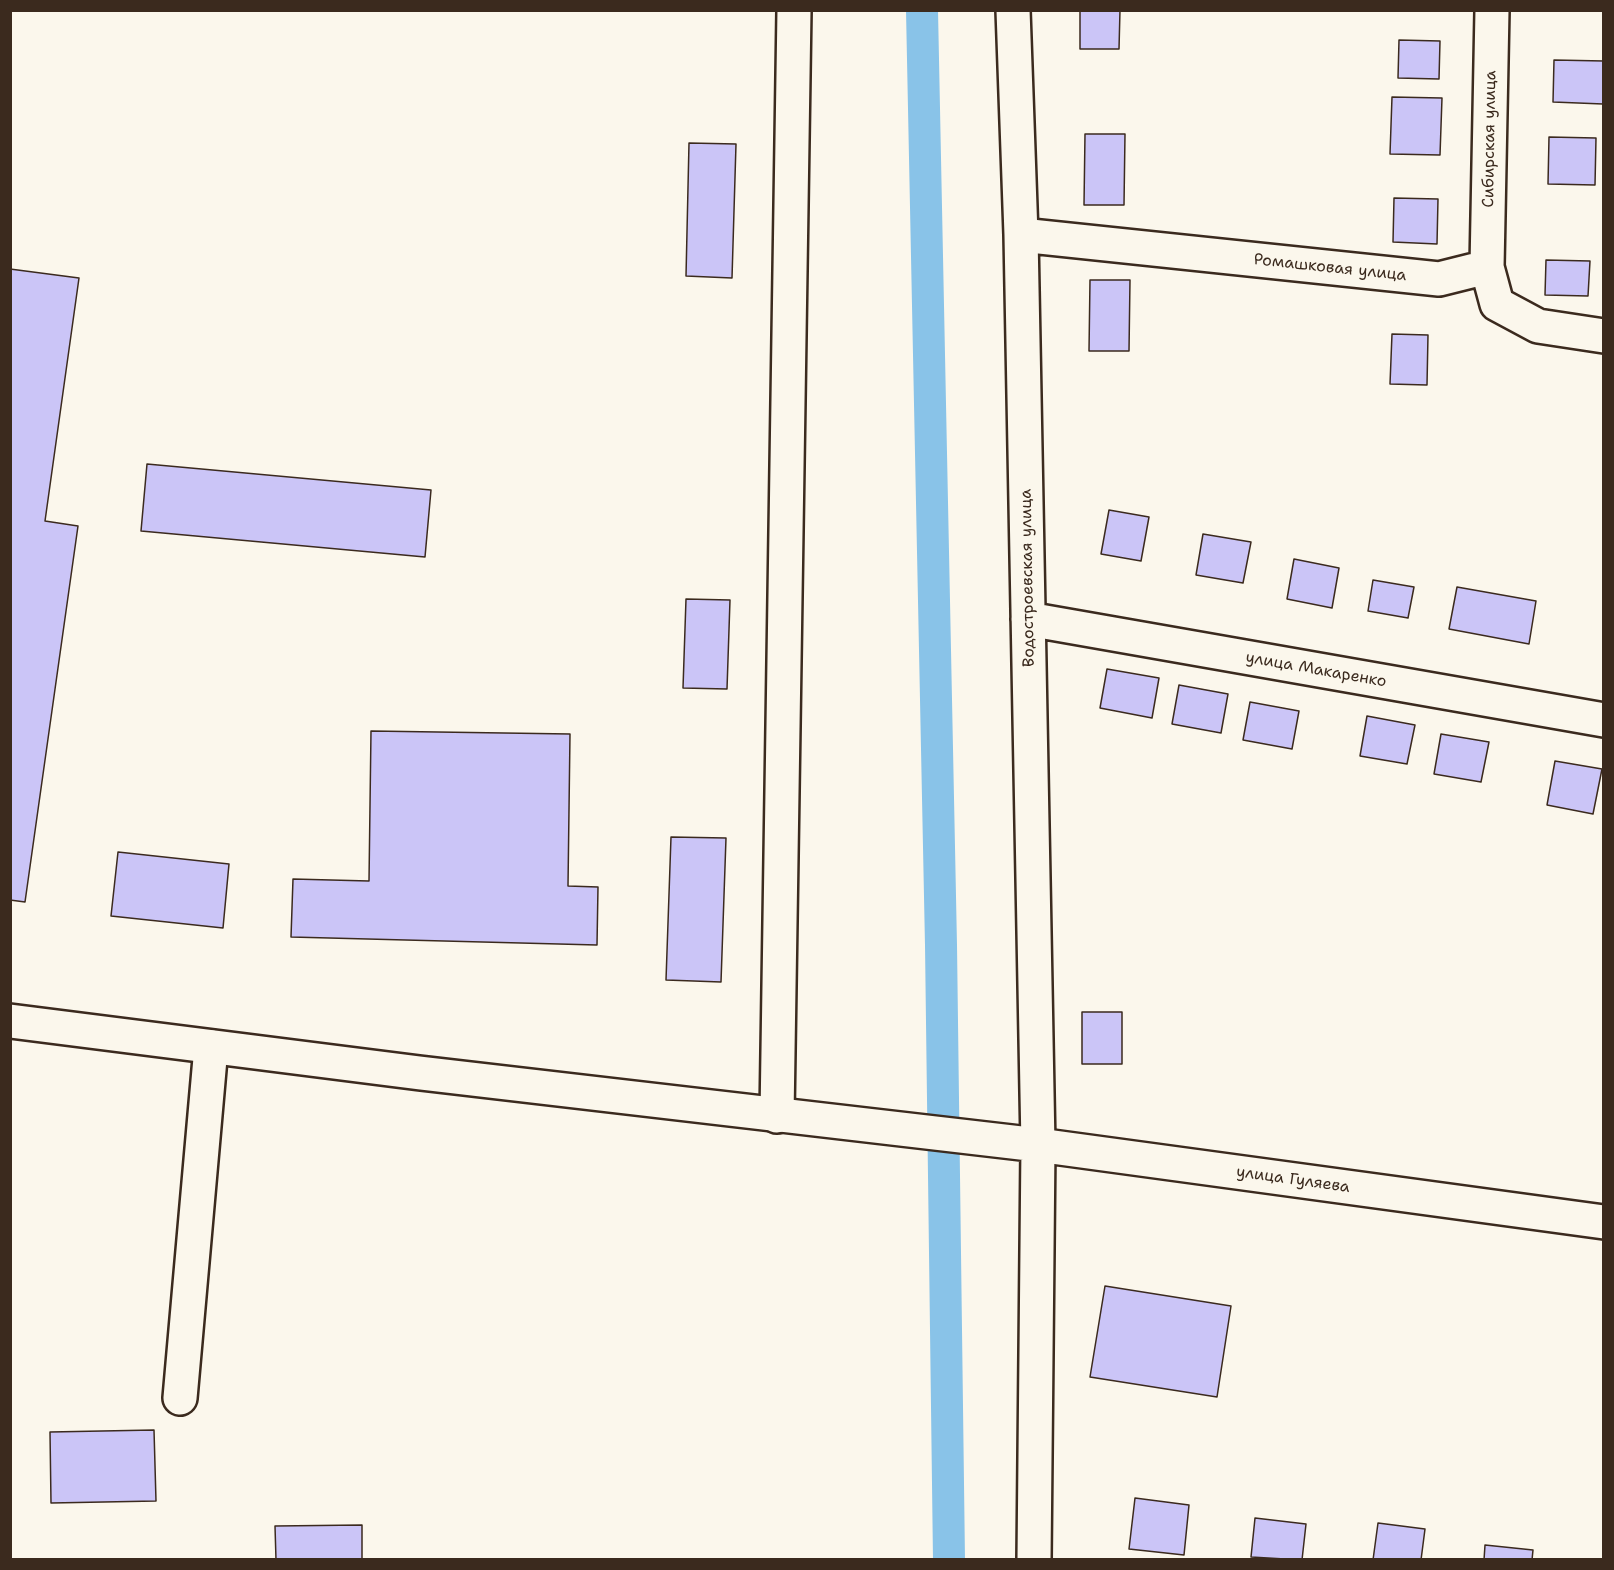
<!DOCTYPE html>
<html>
<head>
<meta charset="utf-8">
<style>
  body { margin:0 }
  #map { position:relative; width:1614px; height:1570px; overflow:hidden; background:#fbf7ec; font-family:"Shantell Sans",sans-serif }
  canvas { display:block }
  .frame { position:absolute; inset:0; border:12px solid #3b2a1e; pointer-events:none }
</style>
</head>
<body>
<div id="map">
<canvas width="1614" height="1570"></canvas>
<div class="frame"></div>
</div>
<script>
const ctx = document.querySelector('canvas').getContext('2d');
ctx.lineJoin = 'round';
function stroke(path, color, width, dash) {
  ctx.strokeStyle = color;
  ctx.lineWidth = width;
  ctx.lineCap = dash ? 'butt' : 'round';
  ctx.setLineDash(dash || []);
  ctx.stroke(path);
}
function fillPath(path, color) {
  ctx.fillStyle = color;
  ctx.fill(path, 'evenodd');
}
function drawText(font, color, halo, rows, align = 'center') {
  ctx.font = font + ' "Shantell Sans",sans-serif';
  ctx.lineWidth = 4.5;
  ctx.setLineDash([]);
  ctx.textBaseline = 'middle';
  ctx.strokeStyle = halo;
  ctx.fillStyle = color;
  for (const [text, x, y, turn = 0] of rows) {
    ctx.save();
    ctx.translate(x, y);
    ctx.rotate((+turn || 0) * Math.PI / 180);
    ctx.textAlign = isNaN(turn) ? turn : align;
    if (halo) ctx.strokeText(text, 0, 0);
    ctx.fillText(text, 0, 0);
    ctx.restore();
  }
}
const canal = new Path2D(`
  M922,10L941,945L949,1560`);
const building = new Path2D(`
  M1080,10H1120L1119,49H1080Z
  M1399,40L1440,41L1439,79L1398,78Z
  M1554,60L1604,61L1603,104L1553,102Z
  M1392,97L1442,98L1440,155L1390,154Z
  M1085,134H1125L1124,205H1084Z
  M1549,137L1596,138L1595,185L1548,184Z
  M689,143L736,144L732,278L686,276Z
  M1394,198L1438,199L1437,244L1393,242Z
  M1546,260L1590,261L1588,296L1545,295Z
  M10,269L79,278L45,521L78,526L25,902L10,900Z
  M1090,280H1130L1129,351H1089Z
  M1392,334L1428,335L1427,385L1390,384Z
  M147,464L431,490L425,557L141,531Z
  M1109,510L1149,517L1141,561L1101,554Z
  M1203,534L1251,542L1243,583L1196,575Z
  M1294,559L1339,568L1332,608L1287,599Z
  M1373,580L1414,587L1408,618L1368,611Z
  M1457,587L1536,601L1529,644L1449,629Z
  M686,599L730,600L727,689L683,688Z
  M1107,669L1159,678L1152,718L1100,708Z
  M1179,685L1228,694L1221,733L1172,724Z
  M1250,702L1299,711L1292,749L1243,740Z
  M1367,716L1415,725L1407,764L1360,756Z
  M371,731L570,734L568,886L598,887L597,945L291,937L293,879L369,881Z
  M1441,734L1489,742L1481,782L1434,774Z
  M1555,761L1602,769L1593,814L1547,805Z
  M671,837L726,838L721,982L666,980Z
  M118,852L229,864L223,928L111,916Z
  M1082,1012H1122V1064H1082Z
  M1105,1286L1231,1306L1217,1397L1090,1377Z
  M154,1430L156,1501L51,1503L50,1432Z
  M1135,1498L1189,1505L1184,1555L1129,1549Z
  M1255,1518L1306,1524L1302,1560L1251,1557Z
  M1378,1523L1425,1529L1421,1560H1373Z
  M362,1525V1560H276L275,1526Z
  M1485,1545L1533,1550L1532,1560H1484Z`);
const minor = new Path2D(`
  M1013,10L1021,235L1038,1145
  M1021,235L1439,279L1487,267L1497,304L1538,326L1604,336
  M1487,267L1492,10
  M1028,619L1604,720
  M777,1116L794,10
  M180,1398L211,1047`);
const major = new Path2D(`
  M10,1021L420,1073L1038,1145L1604,1222
  M1034,1560L1038,1145`);
const streetNames = [
  ["Сибирская улица",1490,139,-89],
  ["Ромашковая улица",1330,268,6],
  ["Водостроевская улица",1028,578,-91],
  ["улица Макаренко",1316,670,10],
  ["улица Гуляева",1293,1180,8]
];
stroke(canal, '#89c3e8', 32);
fillPath(building, '#cbc5f7');
stroke(building, '#3b2a1e', 1.5);
stroke(minor, '#3b2a1e', 38);
stroke(major, '#3b2a1e', 38);
stroke(minor, '#fbf7ec', 33);
stroke(major, '#fbf7ec', 33);
drawText('16px', '#3b2a1e', '#fbf7ec', streetNames);
</script>
</body>
</html>
